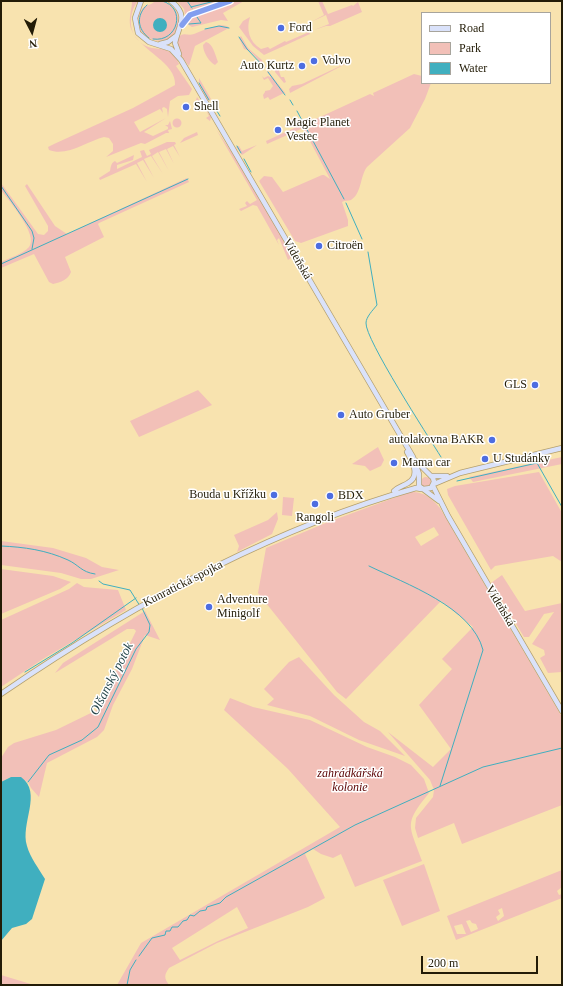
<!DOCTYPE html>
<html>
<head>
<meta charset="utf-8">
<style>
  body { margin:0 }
  #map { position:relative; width:563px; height:986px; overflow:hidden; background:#f8e3af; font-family:Georgia,serif }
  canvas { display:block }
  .frame { position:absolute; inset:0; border:2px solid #231c07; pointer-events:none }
  .legend { position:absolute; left:421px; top:12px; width:130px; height:72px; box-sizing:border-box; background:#fff; border:1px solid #a7a49c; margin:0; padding:5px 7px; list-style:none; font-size:12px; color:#231c07 }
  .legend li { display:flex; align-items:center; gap:8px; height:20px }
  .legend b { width:20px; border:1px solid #a7a49c }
  .north { position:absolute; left:12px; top:12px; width:40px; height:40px; -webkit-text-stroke:3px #fff; paint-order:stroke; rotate:174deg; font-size:11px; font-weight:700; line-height:16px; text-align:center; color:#231c07 }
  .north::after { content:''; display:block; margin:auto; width:14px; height:18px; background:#231c07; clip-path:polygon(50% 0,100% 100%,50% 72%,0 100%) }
  .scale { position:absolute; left:421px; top:956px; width:117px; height:18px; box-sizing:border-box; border:2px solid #231c07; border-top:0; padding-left:5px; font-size:12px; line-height:14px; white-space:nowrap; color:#231c07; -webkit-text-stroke:3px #fff; paint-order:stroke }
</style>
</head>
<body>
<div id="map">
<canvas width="563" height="986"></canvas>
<div class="frame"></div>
<ul class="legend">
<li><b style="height:5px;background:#dae2fa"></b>Road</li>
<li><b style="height:11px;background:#f2c0b8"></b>Park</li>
<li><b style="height:11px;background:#40afbf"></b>Water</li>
</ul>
<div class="north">N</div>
<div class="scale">200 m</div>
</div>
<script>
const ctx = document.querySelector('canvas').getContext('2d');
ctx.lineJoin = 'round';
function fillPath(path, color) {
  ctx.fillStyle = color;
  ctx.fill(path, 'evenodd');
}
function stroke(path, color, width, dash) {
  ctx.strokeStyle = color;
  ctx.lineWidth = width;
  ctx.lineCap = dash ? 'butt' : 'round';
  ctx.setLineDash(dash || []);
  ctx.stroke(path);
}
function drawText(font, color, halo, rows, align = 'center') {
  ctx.font = font + ' Georgia,serif';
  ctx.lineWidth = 3;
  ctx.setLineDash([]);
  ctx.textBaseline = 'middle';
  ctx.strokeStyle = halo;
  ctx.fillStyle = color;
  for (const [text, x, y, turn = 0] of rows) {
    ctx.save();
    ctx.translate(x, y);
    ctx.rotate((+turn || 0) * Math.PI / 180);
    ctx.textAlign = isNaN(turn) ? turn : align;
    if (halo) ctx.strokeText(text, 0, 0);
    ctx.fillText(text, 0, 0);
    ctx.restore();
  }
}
const green = new Path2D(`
  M132,1H138C127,15 128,37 146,46C154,50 162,47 170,52C174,54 177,59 179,64L176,66L192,89L189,95L178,96L170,101L168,117L167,109L164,107L162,108L163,113L160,109L134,122L140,132L166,118L144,132L153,136L168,129V127L165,125H168L170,121L172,129L168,130L169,133H166L145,144L141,143L106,157L113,151V144L109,138L104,137C88,141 67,157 49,150L48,147L54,144L133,108L175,85C177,63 140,50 132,31C127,21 132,11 132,1Z
  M155,1C164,1 171,2 176,11C179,16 179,23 177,29C166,54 127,35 141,11C144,3 150,7 155,1Z
  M177,1H224L191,10L185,15L184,9Z
  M236,1H244L223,13L228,21L221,20L192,27L187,24L186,22L194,15Z
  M318,1H322L328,14L352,5L353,6L358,2L362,12L330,26H326L314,30L329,24L326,15L311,22L324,15Z
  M250,17C246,29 249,42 261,49L268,47L270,49L285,41L286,42L309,32L310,34L264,55L253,46L239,27L243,21Z
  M221,25L227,26L229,28L195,46L189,66C184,60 171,43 181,35C185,33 189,36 194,34C203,30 211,27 221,25Z
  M241,36L248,48L262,60L264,67L259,70L262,67C258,60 254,52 244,49L239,38Z
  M206,42C213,44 215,54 218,62L215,65C209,62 203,52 203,45Z
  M290,60L291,62L278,68L281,77H284L286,82L284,83L275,72V67Z
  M353,60L290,93L289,89L292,86L302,84Z
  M268,71L286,94L284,93L270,100L268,97L264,99L263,95L265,92V91L270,90L273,86L268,78L264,80L262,76L264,78L268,76L272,78L267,72Z
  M414,74L422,76V83H431L425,99L410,128L367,167C360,176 362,193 351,200C348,201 345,200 342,202L348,220V226L301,243L295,241L259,181L264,176L272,177L283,192L322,175H324L330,179L303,128L267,144L266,141L303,124L308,130L310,128L307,123L370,94L374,96L373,93Z
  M199,78L211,99L208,101L199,84Z
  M197,97L211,117L210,121L206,118L209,116L202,103L199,105L198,100H196Z
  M172.5 123a4.5 4.5 0 1 1 9 0a4.5 4.5 0 1 1-9 0Z
  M216,129L239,163H238L279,231L291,258L288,260L279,238L277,240L279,245L257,206L253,205L241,211L239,209L247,206L245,203L247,201L250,204L257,200Z
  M197,132L198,135L180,143L184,138Z
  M167,142H175L176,144L174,145L180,157L173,146L167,149L174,164L166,149L159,152L169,171L158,152L152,156L163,174L151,156L144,159L154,178L143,160L137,163L147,182L136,164L100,180L99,178L110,171C111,166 111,163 115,161L117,163L134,155L133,160L117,165V169L142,157L140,151L144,150L147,156L151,154L149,150Z
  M257,145L242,155L236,147L239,146L242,151Z
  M187,178L189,182L99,223L98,224L104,237L65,257L71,272C68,280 61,282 53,284L49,282L34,254L1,268V262C9,258 23,254 29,247C39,235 9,201 1,190V183L38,234L44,235L48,231V226L25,186L27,184L55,226L67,234Z
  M198,390L212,405L139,437L130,421Z
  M378,447L384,460L381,466L370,471L365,466L352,464Z
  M562,457V464L473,482L469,477Z
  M539,472L562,513V562L553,556L495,566L491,570L448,495L447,489L455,486Z
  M421 482a5 5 0 1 1 10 0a5 5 0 1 1-10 0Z
  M410,492C423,491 432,498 440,508L562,717V805L462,844L454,823L418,838L415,828L416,818L433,797L434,790L430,780L388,732L433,767L451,749L419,705L452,669L442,659L473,627L441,601L346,699L337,692L258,593L266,548L328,522ZM434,527L439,535L421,546L415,537Z
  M283,497L294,498L292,516L282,515Z
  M277,512L278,519L272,534L237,552L239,546L234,535L268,520Z
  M1,541L53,548L86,558L102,567L119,570L91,579H81L61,573L1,565Z
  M1,569L53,576L71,582L60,589L1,614Z
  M502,575L525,611L562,603V672L548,673L540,658L545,655L544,650L532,644L554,612L544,614L529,637H524L491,583Z
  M77,583L84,587L118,590L126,610L43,659L1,687V620L69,589Z
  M145,611L160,640L145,635L132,669L113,705L104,730L97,737L47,763L39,797L31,788L28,782L11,777L1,782V758L8,747L14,743L56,730L97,710L136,631L134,629H127L55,673L63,663Z
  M299,657L334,695L364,722L380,731L405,756L359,740L310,716L267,705L274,699L264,689L289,662Z
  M230,698L253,707L310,720L367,747L395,757L411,765L424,779L429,793C403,825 409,824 422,861L355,887L341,854L333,858L321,854L313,849L305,854L325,898L308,907L217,943L169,968C164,975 164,978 169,985H117L141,943L340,827L288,769L224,710ZM237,907L248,928L218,941L180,960L172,948Z
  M424,864L440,911L402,926L383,880Z
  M562,870V887L557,891L559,895L562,894V898L456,940L447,916ZM502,908L504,916L498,921L496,917L500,914L498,910ZM470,920L472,923L476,924L478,929L471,932L466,921ZM462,924L466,934H457L454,926Z
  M1,975L34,985H1Z`);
const water = new Path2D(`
  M153 25a7 7 0 1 1 14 0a7 7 0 1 1-14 0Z
  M11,777H21C43,793 20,823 27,846C30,857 39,869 45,879L32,919L26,924L12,928L1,941V782Z`);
const stream = new Path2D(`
  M187,1L192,8
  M1,2L3,1
  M147,5C136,15 137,29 149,38
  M191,7L215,1
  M189,24L201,23L197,17
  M205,29L219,26L229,28
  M239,37L247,49L264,67
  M153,39C178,43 187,7 162,1
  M268,72L285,95
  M199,83L209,100
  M290,100L293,105
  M215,108L220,116
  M297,111L344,199
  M237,146L241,153
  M244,159L251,172
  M1,186L32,231L34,238L32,249
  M346,203L362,239
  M368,252L377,305C373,310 366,317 366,323C365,339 428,436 441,457
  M1,264L188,179
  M457,481L537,463L562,507
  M1,546C24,547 46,550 68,560C79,565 81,572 95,574
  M369,566C406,584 472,607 483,650L440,786
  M99,581L103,584L130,590L140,606
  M25,672L72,643L136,598
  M28,782L49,755L82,740L98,727L136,649L149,632L150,625L142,608
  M139,956L152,938L165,935L166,931H170L172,927H178L183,921L187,920L190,915L194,916L200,911L206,910L207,907L220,903L226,897L355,825L483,767L562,748
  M127,985L130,970L136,960`);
const secondary = new Path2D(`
  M141,1L135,18L138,33L149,42L171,49L181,60L413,457L419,474V486L439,501
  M171,1C190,16 178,26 175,43L179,54
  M160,44L168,42L176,36
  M416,461L433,478L434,482L431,488L423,489
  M431,476H447
  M434,484L460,473L562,448
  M433,486L448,516L562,711
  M394,491C398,487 403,486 408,483C421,476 412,461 407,452
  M1,694C128,607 267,530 416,488L421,489`);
const highway = new Path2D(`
  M182,25L190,15L230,1`);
const markers = [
  [281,28,4,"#4d6de1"],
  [314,61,4,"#4d6de1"],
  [302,66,4,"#4d6de1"],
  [186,107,4,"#4d6de1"],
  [278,130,4,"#4d6de1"],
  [319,246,4,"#4d6de1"],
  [535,385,4,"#4d6de1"],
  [341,415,4,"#4d6de1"],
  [492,440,4,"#4d6de1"],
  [485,459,4,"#4d6de1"],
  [394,463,4,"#4d6de1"],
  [274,495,4,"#4d6de1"],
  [330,496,4,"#4d6de1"],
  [315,504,4,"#4d6de1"],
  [209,607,4,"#4d6de1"]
];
const poiNames = [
  ["Ford",289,28],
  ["Volvo",322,61],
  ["Auto Kurtz",294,66,"right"],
  ["Shell",194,107],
  ["Magic Planet",286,123],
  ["Vestec",286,137],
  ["Citroën",327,246],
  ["GLS",527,385,"right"],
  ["Auto Gruber",349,415],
  ["autolakovna BAKR",484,440,"right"],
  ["U Studánky",493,459],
  ["Mama car",402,463],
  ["Bouda u Křížku",266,495,"right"],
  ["BDX",338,496],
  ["Rangoli",315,518,"center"],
  ["Adventure",217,600],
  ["Minigolf",217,614]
];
const streetNames = [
  ["Vídeňská",297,259,60],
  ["Kunratická spojka",183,584,-27],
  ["Vídeňská",500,606,59]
];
const parkNames = [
  ["zahrádkářská",350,774],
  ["kolonie",350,788]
];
const waterNames = [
  ["Olšanský potok",112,679,-63]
];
fillPath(green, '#f2c0b8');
fillPath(water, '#40afbf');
stroke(stream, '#40afbf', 1);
stroke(secondary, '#b4a06e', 6);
stroke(highway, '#fff', 8);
stroke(secondary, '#dae2fa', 4.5);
stroke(highway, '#829eef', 5.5);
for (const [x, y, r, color] of markers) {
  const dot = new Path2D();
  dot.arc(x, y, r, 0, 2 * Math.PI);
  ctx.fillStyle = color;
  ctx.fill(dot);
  stroke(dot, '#fff', 1.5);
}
drawText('12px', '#231c07', '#fff', poiNames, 'left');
drawText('12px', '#231c07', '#fff', streetNames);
drawText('italic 12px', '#5b0303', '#fff', parkNames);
drawText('italic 13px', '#234449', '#fff', waterNames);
</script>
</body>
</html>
